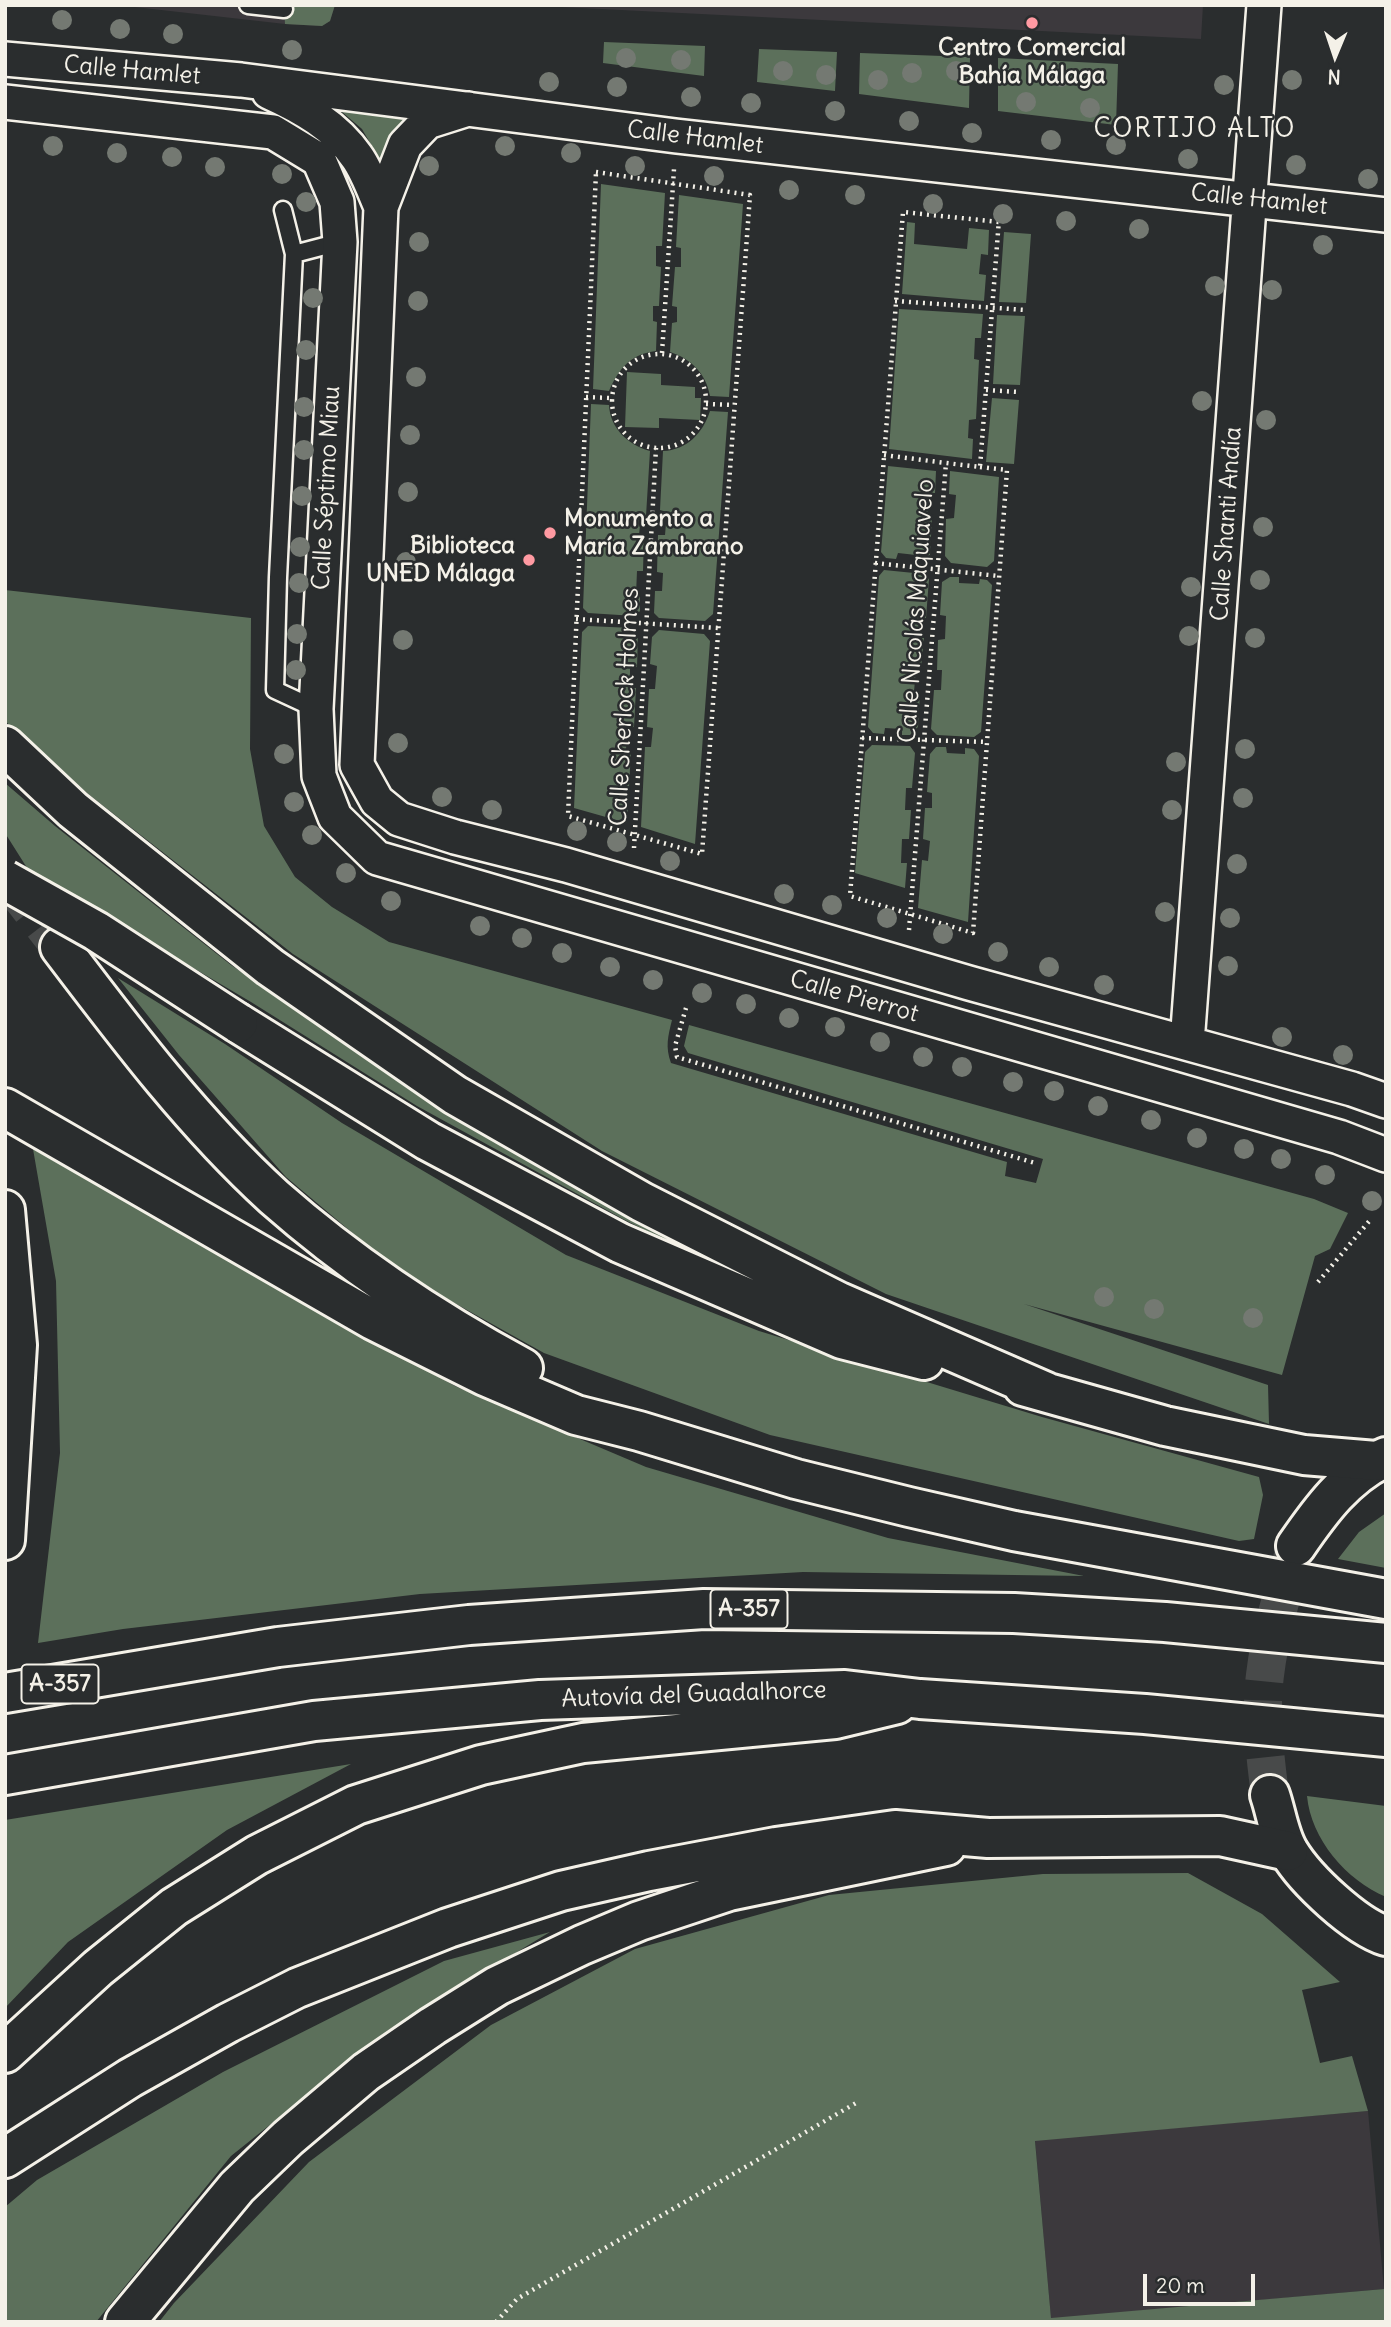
<!DOCTYPE html>
<html>
<head>
<meta charset="utf-8">
<style>
  body { margin:0 }
  #map { position:relative; width:1391px; height:2327px; overflow:hidden; background:#2a2d2e; font-family:Delius,sans-serif }
  canvas { display:block }
  .frame { position:absolute; inset:0; border:7px solid #f4f1e8; pointer-events:none }
  .north { position:absolute; left:1300px; top:21px; width:70px; height:70px; -webkit-text-stroke:5px #2a2d2e; paint-order:stroke; rotate:182deg; font-size:19px; font-weight:700; line-height:28px; text-align:center; color:#f4f1e8 }
  .north::after { content:''; display:block; margin:auto; width:24px; height:32px; background:#f4f1e8; clip-path:polygon(50% 0,100% 100%,50% 72%,0 100%) }
  .scale { position:absolute; left:1143px; top:2274px; width:112px; height:32px; box-sizing:border-box; border:4px solid #f4f1e8; border-top:0; padding-left:9px; font-size:21px; line-height:24px; white-space:nowrap; color:#f4f1e8; -webkit-text-stroke:5px #2a2d2e; paint-order:stroke }
</style>
</head>
<body>
<div id="map">
<canvas width="1391" height="2327"></canvas>
<div class="frame"></div>
<div class="north">N</div>
<div class="scale">20 m</div>
</div>
<script>
const ctx = document.querySelector('canvas').getContext('2d');
ctx.lineJoin = 'round';
function fillPath(path, color) {
  ctx.fillStyle = color;
  ctx.fill(path, 'evenodd');
}
function stroke(path, color, width, dash) {
  ctx.strokeStyle = color;
  ctx.lineWidth = width;
  ctx.lineCap = dash ? 'butt' : 'round';
  ctx.setLineDash(dash || []);
  ctx.stroke(path);
}
function drawText(font, color, halo, rows, align = 'center') {
  ctx.font = font + ' Delius,sans-serif';
  ctx.lineWidth = 5;
  ctx.setLineDash([]);
  ctx.textBaseline = 'middle';
  ctx.strokeStyle = halo;
  ctx.fillStyle = color;
  for (const [text, x, y, turn = 0] of rows) {
    ctx.save();
    ctx.translate(x, y);
    ctx.rotate((+turn || 0) * Math.PI / 180);
    ctx.textAlign = isNaN(turn) ? turn : align;
    if (halo) ctx.strokeText(text, 0, 0);
    ctx.fillText(text, 0, 0);
    ctx.restore();
  }
}
const built = new Path2D(`
  M117,5H335L330,21L322,26L285,24Z
  M521,5H1203L1201,39Z
  M1368,2111L1384,2289L1051,2319L1035,2140Z`);
const green = new Path2D(`
  M284,5H335L330,21L322,26L285,24Z
  M604,42L705,46L704,76L603,63Z
  M759,49L837,52L835,91L757,82Z
  M860,53L970,57L969,108L859,94Z
  M998,58L1118,64L1116,125L998,111Z
  M328,100L418,112L385,169L362,129Z
  M601,184L665,193L662,246H656V266L661,267L659,306H653V321L657,322L656,351C631,354 619,368 609,391L593,389Z
  M679,195L743,204L729,397L710,396C706,374 692,359 670,352L672,323L677,322V307L672,306L675,267H681V248L676,247Z
  M907,222L915,223L914,244L967,249L969,228L989,230L988,255L981,254L979,274L986,275L984,301L902,294Z
  M1004,232L1031,234L1026,303L999,302Z
  M899,309L983,314L981,338H975L974,359L979,360L976,419L969,420L968,438L973,439L972,459L889,449Z
  M997,315L1025,316L1020,385L993,384Z
  M627,372L661,374V385L695,387V398H701L700,420L659,418V428L625,427Z
  M992,398L1019,400L1014,464L986,462Z
  M591,404L609,405C610,428 628,445 650,451L646,516H641L639,535H644L643,571H637L636,595L640,596V611L635,616L588,613L583,608Z
  M710,411L728,412L713,614L705,621L659,618L654,613L655,591H662L663,573L657,572L658,535H665L667,512L660,510L663,451C687,450 703,433 710,411Z
  M888,466L936,471L935,493H929L927,517H932L930,555L923,561L916,560V555L898,553L896,559L886,558L881,552Z
  M950,471L999,477L994,561L987,567L951,563L945,556L946,519L954,518L956,495L949,494Z
  M884,570L924,574L929,579L926,618L919,619L918,637L924,638L921,668H916L914,692L920,693L918,727L910,735H902V729L885,728L884,734L873,733L868,727L879,576Z
  M950,577H959V583L979,584L980,579L987,580L992,585L981,732L974,737L937,735L931,729L934,690H941L942,670H937L938,640L945,639L946,616L940,615L942,582Z
  M5,590L251,618L250,749L264,826L295,877L332,907L389,942L672,1020C668,1036 665,1047 671,1063L1007,1162L1005,1176L1036,1183L1043,1159L688,1053L684,1046L689,1025L1314,1199L1348,1213L1330,1249L1315,1256L1282,1375L1024,1304L1268,1385L1269,1424L886,1294L602,1151L293,954L60,772L5,721Z
  M588,626L632,628L638,635L637,667L630,668V688H636L634,727L627,728L626,751H631L627,823L574,808L582,632Z
  M659,630L704,634L710,641L695,844L641,827L645,747H651L653,728L647,727L649,689H655L657,666L650,664L652,637Z
  M872,745L910,746L915,753L912,788H906L905,810H911L909,839H902L901,863H907L905,888L855,873L865,752Z
  M936,747H946L947,753L965,754V748L974,749L979,756L968,922L918,908L922,860L928,861L930,841L923,839L925,808H932V793L927,792L930,754Z
  M5,783L55,826L231,965L422,1095L763,1284L761,1288L623,1219L417,1106L251,1002L29,871L5,833Z
  M118,978L225,1044L342,1123L566,1255L759,1331L1042,1417L1259,1477L1263,1495L1254,1539L1239,1541L770,1435L544,1353L399,1272L286,1177L179,1055Z
  M33,1149L455,1386L646,1467L888,1538L1084,1576L803,1572L420,1594L123,1629L38,1643L60,1453L56,1281Z
  M1386,1513V1568L1338,1559L1359,1532Z
  M351,1764L227,1830L68,1942L5,2008V1820Z
  M1307,1796L1386,1806V1897C1346,1880 1311,1839 1307,1796Z
  M1188,1873L1262,1914L1340,1982L1302,1990L1320,2063L1352,2056L1368,2111L1035,2141L1051,2318L1384,2289H1386V2322H159L174,2303L309,2162L491,2025L635,1949L829,1895L1043,1874Z
  M550,1932L387,2031L231,2156L96,2322H5V2207L37,2180L223,2072L444,1961Z`);
const secondaryTunnel = new Path2D(`
  M1270,1795C1265,1755 1260,1715 1265,1675C1270,1632 1284,1589 1295,1548`);
const highwayTunnel = new Path2D(`
  M8,880L60,947`);
const path = new Path2D(`
  M596,172L750,195L702,854L568,816Z
  M895,301L1026,310
  M662,353L674,169
  M612 401a47 47 0 1 1 94 0a47 47 0 1 1-94 0Z
  M986,390L1019,392
  M586,397L610,398
  M706,404L734,405
  M884,455L946,463
  M980,467L1007,470L973,933L850,896L903,212L999,222
  M875,563L999,576
  M576,619L718,628
  M862,738L987,742
  M634,848L656,448
  M909,930L946,463L980,467L1000,206
  M686,1008L675,1046L677,1057L1035,1163
  M1318,1282L1371,1219
  M496,2322L517,2299L856,2103`);
const lane = new Path2D(`
  M248,5L284,9
  M283,210L294,254L278,577L275,690L316,709
  M294,254L340,242`);
const street = new Path2D(`
  M5,59L241,80L676,136L1386,215
  M269,92C302,107 336,126 357,157C367,171 374,191 381,207
  M5,102L273,132L319,160L337,202L340,242L316,709L319,776L335,817L377,858L1339,1137L1386,1155
  M468,109L427,122L405,145L381,207L357,765L377,801L399,819L455,837L566,865L969,983L1352,1089L1386,1101
  M1187,1043L1264,5`);
const secondary = new Path2D(`
  M1296,1546C1320,1511 1346,1475 1386,1457
  M1270,1795C1276,1812 1279,1836 1289,1852C1306,1880 1355,1926 1386,1936`);
const highway = new Path2D(`
  M5,746L73,810L270,967L455,1095L642,1202L839,1302L1046,1392
  M60,947C126,1034 193,1123 274,1197C350,1264 434,1320 523,1368
  M238,1023L428,1141L620,1243L842,1339L924,1360
  M5,1108L373,1320L485,1376L576,1415L639,1431L796,1479L909,1507L1014,1531L1386,1599
  M5,1210L17,1345L5,1540
  M1023,1386L1165,1426L1304,1455L1376,1461
  M5,1693L278,1647L469,1625L704,1609L1014,1613L1165,1622L1386,1643
  M5,1775L314,1721L540,1700L845,1690L920,1699L1145,1714L1386,1737
  M5,2053L98,1968L174,1907L257,1855L356,1805L481,1765L583,1743L835,1719L897,1704
  M5,2158L130,2078L228,2023L297,1988L448,1928L561,1891L649,1871L776,1847L895,1830L988,1838L1220,1836L1288,1851
  M125,2322L237,2187L288,2138L366,2072L433,2026L497,1986L582,1945L639,1921L729,1891L946,1846`);
const highwayBridge = new Path2D(`
  M5,880L96,931L238,1023`);
const trees = [
  [62,20],
  [120,29],
  [173,34],
  [292,50],
  [626,58],
  [681,60],
  [783,71],
  [956,71],
  [912,73],
  [826,75],
  [1061,77],
  [878,80],
  [1292,80],
  [549,82],
  [1224,85],
  [617,87],
  [691,97],
  [1026,102],
  [751,103],
  [1090,108],
  [835,111],
  [909,121],
  [972,133],
  [1051,140],
  [1116,145],
  [53,146],
  [505,146],
  [117,153],
  [571,153],
  [172,157],
  [1188,159],
  [1296,165],
  [429,166],
  [635,166],
  [215,167],
  [282,174],
  [714,176],
  [1368,179],
  [789,190],
  [855,195],
  [306,202],
  [933,204],
  [1003,214],
  [1066,221],
  [1139,229],
  [419,242],
  [1323,245],
  [1215,286],
  [1272,290],
  [313,298],
  [418,301],
  [306,350],
  [416,377],
  [1202,401],
  [304,407],
  [1266,420],
  [410,435],
  [304,450],
  [408,492],
  [302,496],
  [1263,527],
  [300,547],
  [406,562],
  [1260,580],
  [299,583],
  [1191,587],
  [297,634],
  [1189,636],
  [1255,638],
  [403,640],
  [296,670],
  [398,743],
  [1245,749],
  [284,754],
  [1176,762],
  [442,797],
  [1243,798],
  [294,802],
  [492,810],
  [1172,810],
  [577,831],
  [312,835],
  [617,842],
  [670,861],
  [1237,864],
  [346,873],
  [784,894],
  [391,901],
  [832,905],
  [1165,912],
  [887,918],
  [1230,918],
  [480,926],
  [943,934],
  [522,938],
  [998,952],
  [562,953],
  [1228,966],
  [610,967],
  [1049,967],
  [653,980],
  [1104,985],
  [702,993],
  [746,1004],
  [789,1018],
  [835,1027],
  [1282,1037],
  [880,1042],
  [1343,1055],
  [923,1057],
  [962,1067],
  [1013,1082],
  [1054,1091],
  [1098,1106],
  [1151,1120],
  [1197,1138],
  [1244,1149],
  [1281,1159],
  [1325,1175],
  [1372,1201],
  [1104,1297],
  [1154,1309],
  [1253,1318]
];
const markers = [
  [1032,23,7,"#ff9aa2"],
  [550,533,7,"#ff9aa2"],
  [529,560,7,"#ff9aa2"]
];
const shields = [
  [749,1609,77],
  [60,1684,77]
];
const shieldNames = [
  ["A-357",749,1609],
  ["A-357",60,1684]
];
const poiNames = [
  ["Centro Comercial",1032,48],
  ["Bahía Málaga",1032,76],
  ["Monumento a",564,519,"left"],
  ["María Zambrano",564,547,"left"],
  ["Biblioteca",515,546,"right"],
  ["UNED Málaga",515,574,"right"]
];
const streetNames = [
  ["Calle Hamlet",132,71,5],
  ["Calle Hamlet",695,138,7],
  ["Calle Hamlet",1259,200,6],
  ["Calle Séptimo Miau",327,488,-87],
  ["Calle Shanti Andía",1227,524,-86],
  ["Calle Nicolás Maquiavelo",917,611,-86],
  ["Calle Sherlock Holmes",625,707,-87],
  ["Calle Pierrot",854,997,16],
  ["Autovía del Guadalhorce",694,1695,-2]
];
const neighbourhoodNames = [
  ["CORTIJO ALTO",1195,130]
];
fillPath(built, '#3c393d');
fillPath(green, '#5c705b');
stroke(secondaryTunnel, '#484a4a', 38, [38, 19]);
stroke(highwayTunnel, '#484a4a', 38, [38, 19]);
stroke(lane, '#f4f1e8', 21);
stroke(street, '#f4f1e8', 38);
stroke(secondary, '#f4f1e8', 44);
stroke(highway, '#f4f1e8', 44);
stroke(path, '#f4f1e8', 4.5, [2, 5]);
stroke(lane, '#2a2d2e', 16);
stroke(street, '#2a2d2e', 33);
stroke(secondary, '#2a2d2e', 38);
stroke(highway, '#2a2d2e', 38);
stroke(highwayBridge, '#f4f1e8', 44, []);
stroke(highwayBridge, '#2a2d2e', 38);
ctx.fillStyle = '#747972';
for (const [x, y] of trees) {
  ctx.beginPath();
  ctx.arc(x, y, 10, 0, 2 * Math.PI);
  ctx.fill();
}
for (const [x, y, r, color] of markers) {
  const dot = new Path2D();
  dot.arc(x, y, r, 0, 2 * Math.PI);
  ctx.fillStyle = color;
  ctx.fill(dot);
  stroke(dot, '#2a2d2e', 2.5);
}
for (const [x, y, w] of shields) {
  const box = new Path2D();
  box.roundRect(x - w / 2, y - 19.5, w, 39, 5);
  ctx.fillStyle = '#2a2d2e';
  ctx.fill(box);
  stroke(box, '#f4f1e8', 2);
}
drawText('bold 23px', '#f4f1e8', null, shieldNames);
drawText('bold 24px', '#f4f1e8', '#2a2d2e', poiNames);
drawText('24px', '#f4f1e8', '#2a2d2e', streetNames);
ctx.letterSpacing = '2px';
drawText('26px', '#f4f1e8', '#2a2d2e', neighbourhoodNames);
ctx.letterSpacing = '0px';
</script>
</body>
</html>
